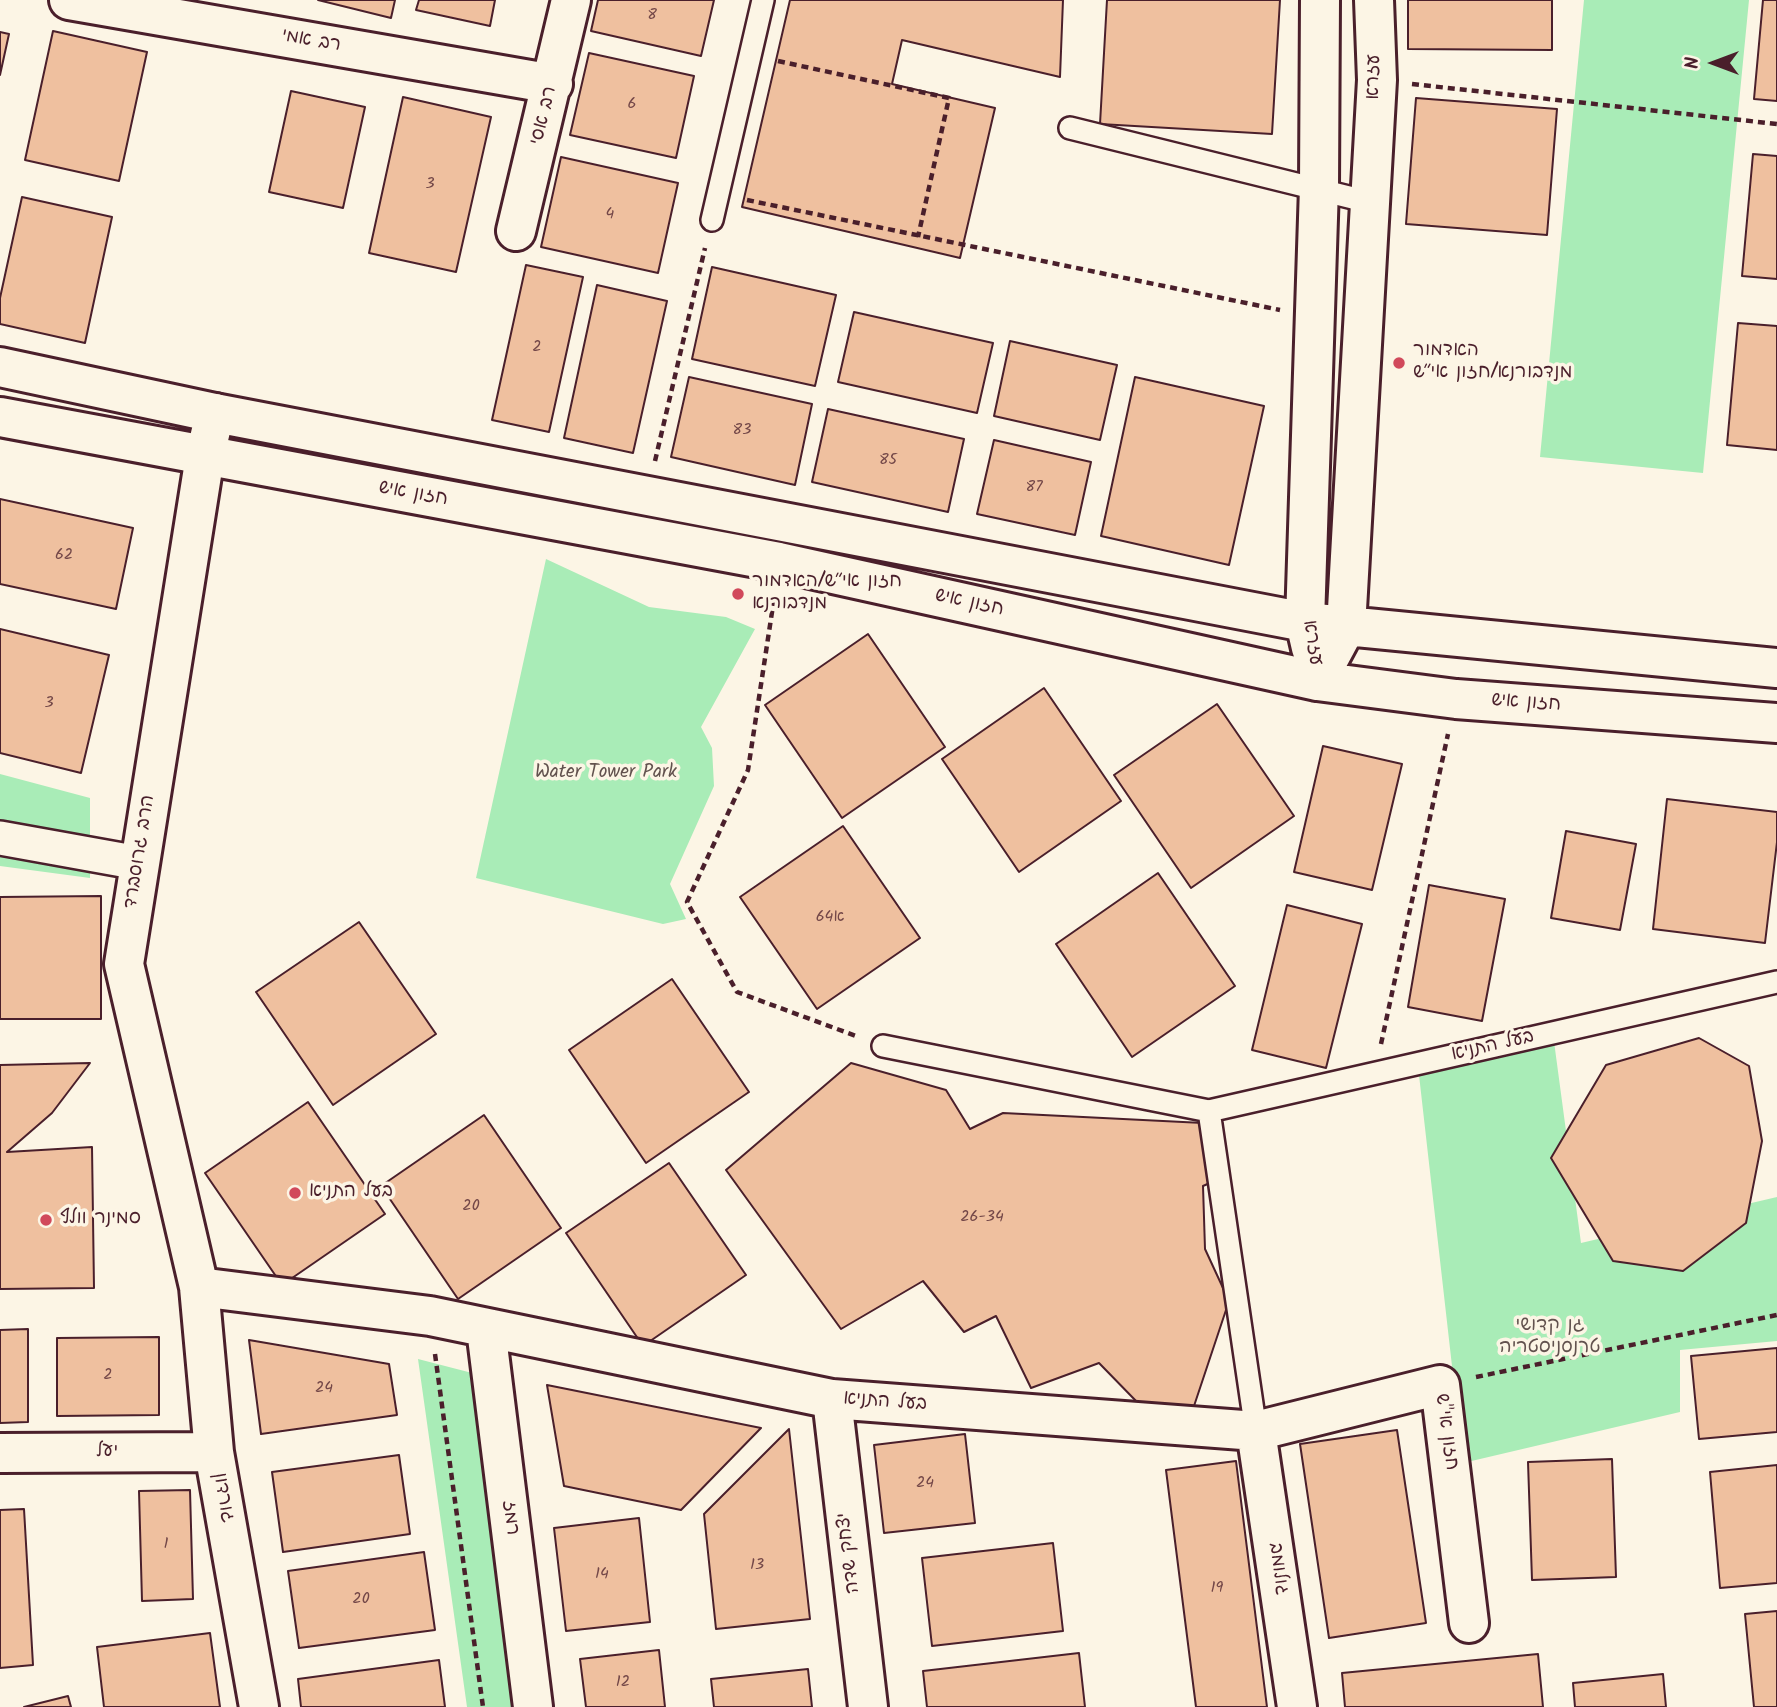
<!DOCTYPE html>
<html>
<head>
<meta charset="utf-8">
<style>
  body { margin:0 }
  #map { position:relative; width:1777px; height:1707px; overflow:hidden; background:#fcf5e5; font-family:Kalam,sans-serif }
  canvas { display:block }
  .north { position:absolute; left:1679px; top:28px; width:70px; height:70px; -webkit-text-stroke:5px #fcf5e5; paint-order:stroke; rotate:270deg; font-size:19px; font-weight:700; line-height:28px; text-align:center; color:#4a1f2b }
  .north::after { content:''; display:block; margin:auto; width:24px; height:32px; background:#4a1f2b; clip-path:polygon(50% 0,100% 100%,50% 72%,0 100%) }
</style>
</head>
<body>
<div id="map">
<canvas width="1777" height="1707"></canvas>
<div class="north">N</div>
</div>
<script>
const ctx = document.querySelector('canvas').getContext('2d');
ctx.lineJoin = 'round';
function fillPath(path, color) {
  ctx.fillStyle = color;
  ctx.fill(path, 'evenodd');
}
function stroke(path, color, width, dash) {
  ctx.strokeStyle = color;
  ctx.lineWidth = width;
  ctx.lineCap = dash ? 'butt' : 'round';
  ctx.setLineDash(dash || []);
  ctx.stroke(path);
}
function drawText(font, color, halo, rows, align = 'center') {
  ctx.font = font + ' Kalam,"Playpen Sans Hebrew",sans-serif';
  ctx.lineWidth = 7;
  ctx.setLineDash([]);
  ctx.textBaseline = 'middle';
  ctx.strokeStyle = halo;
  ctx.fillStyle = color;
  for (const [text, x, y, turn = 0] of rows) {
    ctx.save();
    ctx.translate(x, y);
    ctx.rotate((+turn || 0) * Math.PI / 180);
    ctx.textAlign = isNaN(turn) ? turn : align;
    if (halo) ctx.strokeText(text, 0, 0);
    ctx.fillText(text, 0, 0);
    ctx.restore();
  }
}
const green = new Path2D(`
  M1584,0H1749L1703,473L1540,457Z
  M546,559L649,607L726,617L755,629L701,727L712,748L714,786L670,884L686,919L663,924L476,878Z
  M0,774L90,798V878L0,866Z
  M1553,1034L1581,1243L1777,1197V1341L1680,1350V1412L1463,1463L1419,1075Z
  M418,1359L476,1374L518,1707H467Z`);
const building = new Path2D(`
  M318,0H395L391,18Z
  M419,0H495L490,26L416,10Z
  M598,0H714L701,56L591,31Z
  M790,0H1063L1060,77L902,40L892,84L995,108L960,258L742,207Z
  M1107,0H1280L1272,134L1100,124Z
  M1408,0H1552V50L1408,49Z
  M1763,0H1777V101L1754,99Z
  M53,31L147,52L119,181L25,160Z
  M0,32L9,34L0,75Z
  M589,53L694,76L676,158L570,135Z
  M291,91L365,107L343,208L269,192Z
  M403,97L491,117L456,272L369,253Z
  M1416,98L1557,109L1547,235L1406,224Z
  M1753,154L1777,156V279L1742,276Z
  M561,157L678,183L658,273L541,247Z
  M22,197L112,217L85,343L0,324V298Z
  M526,265L583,277L549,432L492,420Z
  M712,267L836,295L815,386L692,359Z
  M597,285L667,301L633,453L564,438Z
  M854,312L993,343L977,413L838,382Z
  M1738,323L1777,326V450L1727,445Z
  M1010,341L1117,365L1100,440L994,416Z
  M689,377L812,404L795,485L671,457Z
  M1135,377L1264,406L1229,565L1101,536Z
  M828,409L964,439L948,512L812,482Z
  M994,440L1091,462L1075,535L977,514Z
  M0,499L133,528L116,609L0,584Z
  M0,629L109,655L81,773L0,753Z
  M868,634L945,747L842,818L765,705Z
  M1044,688L1121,801L1019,872L942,759Z
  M1217,704L1294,816L1191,888L1114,775Z
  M1323,746L1402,764L1372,890L1294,872Z
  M1667,799L1777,812V842L1765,943L1653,929Z
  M843,826L920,938L817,1009L740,897Z
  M1566,831L1636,844L1620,930L1551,918Z
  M1158,873L1235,986L1132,1057L1056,944Z
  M1429,885L1505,899L1482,1021L1408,1007Z
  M101,896V1019H0V897Z
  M1287,905L1362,924L1326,1068L1252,1050Z
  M359,922L436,1034L333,1105L256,992Z
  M672,979L749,1092L646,1163L569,1050Z
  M1699,1038L1749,1066L1762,1141L1746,1223L1683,1271L1613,1261L1551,1158L1606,1065Z
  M90,1063L52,1113L7,1152L92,1147L94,1288L0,1289V1065Z
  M851,1063L946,1090L970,1129L1003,1113L1203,1123L1212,1182L1203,1186L1205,1249L1229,1301L1194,1406L1138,1403L1099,1363L1031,1388L996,1316L964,1332L923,1281L841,1329L726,1170Z
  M308,1102L385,1214L282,1285L205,1173Z
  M484,1115L561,1228L458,1299L381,1186Z
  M669,1163L746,1275L643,1346L566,1233Z
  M28,1329V1422L0,1423V1330Z
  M159,1337V1415L57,1416V1338Z
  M249,1340L389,1364L397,1415L261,1434Z
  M1777,1348V1432L1699,1439L1691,1356Z
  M547,1385L761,1428L681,1510L564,1486Z
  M789,1429L810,1619L716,1629L704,1514Z
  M1397,1430L1426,1623L1329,1638L1300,1444Z
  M965,1434L975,1523L884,1533L874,1445Z
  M399,1455L410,1534L283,1552L272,1472Z
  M1612,1459L1616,1577L1532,1580L1528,1462Z
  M1236,1461L1267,1707H1196L1166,1470Z
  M1777,1465V1583L1720,1588L1710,1472Z
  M190,1490L193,1599L142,1601L139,1491Z
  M24,1509L33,1665L0,1668V1510Z
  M639,1518L650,1622L566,1631L554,1528Z
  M1053,1543L1063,1631L932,1646L922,1558Z
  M424,1552L435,1630L299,1648L288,1571Z
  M1777,1611V1707H1754L1745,1614Z
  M210,1633L220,1707H104L97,1647Z
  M659,1650L665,1707H586L580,1659Z
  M1079,1653L1085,1707H927L923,1671Z
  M1538,1654L1543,1707H1345L1342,1673Z
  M439,1660L445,1707H301L298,1679Z
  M808,1669L812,1707H714L711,1679Z
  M1663,1674L1666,1707H1575L1573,1683Z
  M68,1696L71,1707H24Z`);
const path = new Path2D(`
  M778,61L949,98L918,237
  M1412,84L1777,124
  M747,200L1280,310
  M655,461L705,248
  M774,599L748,770L687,902L737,992L856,1036
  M1381,1044L1448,734
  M435,1354L483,1707
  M1476,1377L1777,1315`);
const service = new Path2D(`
  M1070,128L1369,202
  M712,220L763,0
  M883,1046L1209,1111L1777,982
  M1209,1111L1256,1431`);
const pedestrian = new Path2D(`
  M0,838L139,863`);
const minor = new Path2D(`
  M69,0L553,84
  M516,231L571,0
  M215,413L205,456L124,964L199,1287L214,1452L259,1707
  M199,1287L430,1316L832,1399L1256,1431L1440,1385L1469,1623
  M486,1329L533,1707
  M832,1399L868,1707
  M1256,1431L1297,1707
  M0,1453L214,1452`);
const tertiary = new Path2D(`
  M0,367L215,413L1305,622L1777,668
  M0,417L779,562L1317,681L1456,699L1777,723
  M1311,648L1305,622L1319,187L1320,0
  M1317,681L1346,627L1377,80L1374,0`);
const markers = [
  [1399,363,7,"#d1495b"],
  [738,594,7,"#d1495b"],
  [295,1193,7,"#d1495b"],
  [46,1220,7,"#d1495b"]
];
const numberNames = [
  ["8",652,16],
  ["6",632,105],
  ["3",430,185],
  ["4",610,215],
  ["2",537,348],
  ["83",742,431],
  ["85",888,461],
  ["87",1034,488],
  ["62",64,556],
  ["3",49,704],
  ["א64",830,918],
  ["20",471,1207],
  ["26-34",982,1218],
  ["2",108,1376],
  ["24",324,1389],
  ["24",925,1484],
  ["1",166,1545],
  ["13",757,1566],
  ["14",602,1575],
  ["19",1217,1589],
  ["20",361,1600],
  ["12",623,1683]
];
const streetNames = [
  ["רב אמי",311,42,10],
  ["עזרא",1375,77,-89],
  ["רב אסי",545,116,-76],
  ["חזון איש",413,495,10],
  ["חזון איש",969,604,12],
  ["עזרא",1311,643,81],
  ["חזון איש",1526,704,4],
  ["הרב גרוסברד",141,852,-81],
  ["בעל התניא",1493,1047,-13],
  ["בעל התניא",885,1403,4],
  ["חזון אי\"ש",1445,1432,82],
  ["יעל",107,1453],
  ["גורדון",222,1498,80],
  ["רמז",509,1518,83],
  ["יצחק שדה",850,1553,-97],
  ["גולומב",1277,1569,82]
];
const poiNames = [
  ["האדמור",1413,352],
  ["מנדבורנא/חזון אי״ש",1413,374],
  ["חזון אי״ש/האדמור",752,583],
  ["מנדבורנא",752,605],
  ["בעל התניא",309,1193],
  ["סמינר וולף",60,1220]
];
const parkNames = [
  ["Water Tower Park",606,774],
  ["גן קדושי",1550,1327],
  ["טרנסניסטריה",1550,1349]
];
fillPath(green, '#a9ecb7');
fillPath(building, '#efc09f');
stroke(building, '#4a1f2b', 2);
stroke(service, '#4a1f2b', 26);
stroke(pedestrian, '#4a1f2b', 38);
stroke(minor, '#4a1f2b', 44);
stroke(tertiary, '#4a1f2b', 44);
stroke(path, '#4a1f2b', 4.5, [7, 5]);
stroke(service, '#fcf5e5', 21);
stroke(pedestrian, '#fcf5e5', 33);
stroke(minor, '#fcf5e5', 38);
stroke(tertiary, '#fcf5e5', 38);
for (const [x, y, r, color] of markers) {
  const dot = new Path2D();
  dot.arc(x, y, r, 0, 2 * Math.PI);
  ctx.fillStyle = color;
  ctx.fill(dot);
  stroke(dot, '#fcf5e5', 2.5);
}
drawText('16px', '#734748', null, numberNames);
drawText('19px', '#4a1f2b', '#fcf5e5', streetNames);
drawText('19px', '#4a1f2b', '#fcf5e5', poiNames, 'left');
drawText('19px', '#62524e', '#fcf5e5', parkNames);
</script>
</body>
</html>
